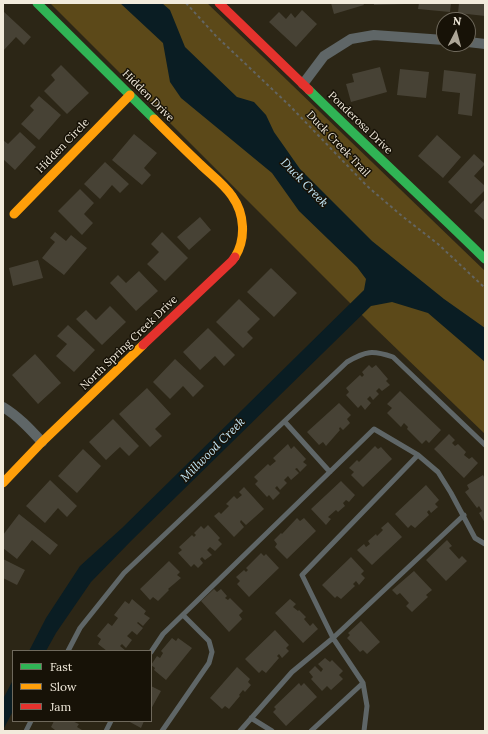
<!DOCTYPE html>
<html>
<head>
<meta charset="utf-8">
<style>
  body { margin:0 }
  #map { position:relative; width:488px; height:734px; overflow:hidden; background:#2c2616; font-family:Lora,serif }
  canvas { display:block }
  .frame { position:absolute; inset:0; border:4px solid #f2ebdc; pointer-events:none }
  .legend { position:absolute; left:12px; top:650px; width:140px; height:72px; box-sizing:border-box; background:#171207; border:1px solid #6f695c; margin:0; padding:5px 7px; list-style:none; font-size:12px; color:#f2ebdc }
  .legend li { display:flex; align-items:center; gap:8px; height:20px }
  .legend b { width:20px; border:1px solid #6f695c }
  .north { position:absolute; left:436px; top:12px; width:40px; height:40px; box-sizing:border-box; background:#171207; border:1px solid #6f695c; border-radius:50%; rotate:6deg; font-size:11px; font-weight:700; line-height:16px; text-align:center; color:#f2ebdc }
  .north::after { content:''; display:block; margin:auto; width:14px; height:18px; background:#ada697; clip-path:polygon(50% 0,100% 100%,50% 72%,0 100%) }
</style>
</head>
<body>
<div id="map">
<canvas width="488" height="734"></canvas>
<div class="frame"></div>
<ul class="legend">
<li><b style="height:5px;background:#30b455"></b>Fast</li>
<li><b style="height:5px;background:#ff9f0a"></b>Slow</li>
<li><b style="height:5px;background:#e5322d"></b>Jam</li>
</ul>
<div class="north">N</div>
</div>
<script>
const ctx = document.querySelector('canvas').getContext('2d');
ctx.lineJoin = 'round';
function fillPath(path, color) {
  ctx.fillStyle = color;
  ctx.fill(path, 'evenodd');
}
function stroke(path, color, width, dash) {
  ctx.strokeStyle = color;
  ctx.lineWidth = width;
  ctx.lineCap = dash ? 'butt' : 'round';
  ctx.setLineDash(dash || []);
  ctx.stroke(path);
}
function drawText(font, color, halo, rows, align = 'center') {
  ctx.font = font + ' Lora,serif';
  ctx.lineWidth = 3;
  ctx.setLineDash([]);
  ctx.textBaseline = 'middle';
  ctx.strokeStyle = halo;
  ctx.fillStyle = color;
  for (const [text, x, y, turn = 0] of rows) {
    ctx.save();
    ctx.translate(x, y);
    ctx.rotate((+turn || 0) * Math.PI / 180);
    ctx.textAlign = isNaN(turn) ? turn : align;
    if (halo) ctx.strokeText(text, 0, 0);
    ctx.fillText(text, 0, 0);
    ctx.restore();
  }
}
const green = new Path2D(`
  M50,3H207L485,271V434L374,327Z`);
const water = new Path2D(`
  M120,3H162L170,10L185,47L237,97L254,102L266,115L274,132L300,169L372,241L444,299L485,328V362L428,313L392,302L371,306L131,541L91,582L56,633L46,651H29L46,618L80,566L122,528L364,290L366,279L357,267L299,211L272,173L181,98L170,82L163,43Z
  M13,680V711L3,730V699Z`);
const building = new Path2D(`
  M331,3H363L364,5L334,14Z
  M374,3H405V4L374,5Z
  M419,3H451L450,12L418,9Z
  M459,3H485V16L458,13Z
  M302,10L317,24L296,47L269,22L279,12L286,19L291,13L295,18Z
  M3,11L31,37L24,45L16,37L3,51Z
  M61,65L89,93L67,114L44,91L55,80L51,75Z
  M380,67L387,92L351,102L346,84L354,82L352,74Z
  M400,69L429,72L426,98L397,95Z
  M444,70L476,74L472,116L458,114L460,93L442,91Z
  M39,96L61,115L39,140L21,124L34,110L30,106Z
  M20,132L36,147L15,170L3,159V140L8,144Z
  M134,134L157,153L144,168L151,175L142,185L112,160Z
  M437,135L461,157L443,178L418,156Z
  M474,154L485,164L474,176L485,186V190L471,204L448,182Z
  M105,162L129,184L120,193L112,185L100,199L84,184Z
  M80,189L94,203L84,214L93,223L82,235L58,211Z
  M485,199V221L474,211Z
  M200,217L211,230L189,250L177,237Z
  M55,232L66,241L71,235L87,248L64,275L42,258L55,242L50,238Z
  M162,232L188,258L165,281L147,264L159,252L151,244Z
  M38,260L43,278L13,286L9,268Z
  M271,268L297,293L274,317L247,292Z
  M139,271L158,291L136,311L110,283L118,275L126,283Z
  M239,299L260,319L247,332L253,338L243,348L216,322Z
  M110,306L126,322L102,345L76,319L86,310L96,320Z
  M68,325L95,350L74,372L56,356L67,344L57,336Z
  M208,328L235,355L224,366L215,356L200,370L183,352Z
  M35,354L61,383L38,404L12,375Z
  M175,359L204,386L193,397L183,386L170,399L153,382Z
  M369,365L372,368L376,365L388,379L386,381L390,385L382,391L379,388L376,391L379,394L373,400L370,396L367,399L371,403L365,410L361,405L358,408L346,395L349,392L346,388L360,375L362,377L364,375L362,372Z
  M147,388L171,414L155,429L162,436L150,447L119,414Z
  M400,391L441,430L429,443L426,440L422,444L407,429L408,427L404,423L401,427L387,413L392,408L387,404Z
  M339,403L351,415L347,419L350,423L343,430L340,427L339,429L340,430L326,446L323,442L319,445L307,432Z
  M113,419L139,446L129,456L120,447L106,460L89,442Z
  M449,434L455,440L452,443L455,446L458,444L466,452L464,455L469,459L472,457L478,463L464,478L434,449Z
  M288,444L291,449L294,446L306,459L303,462L307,465L300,472L297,468L295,469L299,473L291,480L288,476L284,480L287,483L280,490L277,486L275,488L280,493L273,500L269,495L267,497L255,484L258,481L254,477L268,464L270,466L276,461L273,458Z
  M375,446L378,449L381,447L392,459L363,487L351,475L354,472L349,468L357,460L359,462Z
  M83,449L101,466L77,493L58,476Z
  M483,475L485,479V523L479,513L482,511L479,506L477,508L465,492L469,489L467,485Z
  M50,480L77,506L67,517L58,508L45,523L26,506Z
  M341,481L355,495L349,502L346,500L343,503L345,506L338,512L336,510L328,517L331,519L326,525L311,509Z
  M426,485L439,500L435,504L438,507L431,513L429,510L427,512L429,515L415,528L411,525L408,528L395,514Z
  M244,487L264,509L246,525L241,520L240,522L244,527L234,537L214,516L219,512L221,514L229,506L226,504L234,496L237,499L242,495L239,492Z
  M19,514L58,545L50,555L32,540L17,559L3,548V535Z
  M297,518L300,521L304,518L316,531L287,559L275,547L277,544L274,540L281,533L282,534Z
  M388,522L402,537L372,565L357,550L364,544L366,547L370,544L368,541L376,534L377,536L383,530L381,528Z
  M208,525L220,538L218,540L222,544L215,551L210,547L207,550L212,555L205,560L202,557L200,559L203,563L198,568L194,564L191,567L178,553L182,550L179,547L192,535L194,537L196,535L194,533L201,526L204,529Z
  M447,540L452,546L449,548L459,559L462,556L467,561L446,581L426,560Z
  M261,553L264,556L266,554L279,568L249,597L237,584L240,581L236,577L244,570L246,572L248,570L246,568Z
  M351,557L364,571L361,574L365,578L359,585L356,581L353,584L355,586L341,599L337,596L335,598L322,585Z
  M3,559L25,570L17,585L3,578Z
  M169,561L180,572L177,575L181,578L168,589L169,590L158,601L153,597L150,600L140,589Z
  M414,571L432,590L426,595L428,597L412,612L406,606L409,603L400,593L397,595L392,590Z
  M214,589L217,592L221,589L227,596L225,598L228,600L230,598L243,611L239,615L242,619L229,632L201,601Z
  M132,599L146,611L144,614L150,618L143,626L138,622L137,623L143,628L137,635L132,631L127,636L132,640L126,648L122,644L120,646L126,651H117L115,650L114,651H107L98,644L101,639L97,636L108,623L112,626L118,618L114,615L125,601L129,604Z
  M290,599L296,604L293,607L298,611L299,610L306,617L304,619L310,626L313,623L318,629L303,643L275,613Z
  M361,621L380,642L367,654L363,650L360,652L347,638L350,635L348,633Z
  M275,630L289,645L286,648L289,651L282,658L279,654L277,656L279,658L266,673L262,670L259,673L245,659Z
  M172,638L176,641L178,638L192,648L166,680L154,670L155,668L151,665L157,656L160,658L163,653L161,651Z
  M325,658L330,662L332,660L343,671L339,675L343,679L331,690L327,686L322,691L311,679L313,677L309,672L315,666L321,672L323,669L318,664Z
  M237,667L250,679L248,682L251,685L245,692L243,690L239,695L240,696L229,709L225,706L222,709L210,698Z
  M299,683L301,686L304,683L317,697L286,726L273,712L276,709L274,707Z
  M151,686L161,691L151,709Z
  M54,721H72L79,724L77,727L82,730L81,731H54L55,730L51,727Z
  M128,721H144L141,728Z`);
const path = new Path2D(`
  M186,3L216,36L290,106L367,186L402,216L438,244L485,288`);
const lane = new Path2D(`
  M285,422L330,472
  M68,651L80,628L124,573L347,362C366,351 372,350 393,357L485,445
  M151,652L163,634L374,429L418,455L438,472L451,493L475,538L485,544
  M251,718L272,731
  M26,731L31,721
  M106,731L111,721
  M162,731L209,663L212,652L209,641L183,615
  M240,731L292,672L333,638L464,515
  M311,731L363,683
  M364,731L367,706L363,683L333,638L302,575L418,455`);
const street = new Path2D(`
  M468,42L485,44
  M303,84L324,56L351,39L374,35L444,40
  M3,407C18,416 30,429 42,442`);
const fast = new Path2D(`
  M37,3L154,119
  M309,90C367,147 427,202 485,259`);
const slow = new Path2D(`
  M154,119C169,134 184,149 200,164C210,174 224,184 232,196C245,214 246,239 235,257
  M14,214L130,95
  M3,483L42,442L143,345`);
const jam = new Path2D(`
  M219,3L309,90
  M143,345L232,261L235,257`);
const streetNames = [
  ["Hidden Drive",148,96,45],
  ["Ponderosa Drive",360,123,44],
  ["Duck Creek Trail",338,144,46],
  ["Hidden Circle",63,146,-46],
  ["North Spring Creek Drive",129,343,-44]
];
const waterNames = [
  ["Duck Creek",304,183,46],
  ["Millwood Creek",213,450,-45]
];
fillPath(green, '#5c4919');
fillPath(water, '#0a1d23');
fillPath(building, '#474235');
stroke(path, '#636562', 2, [3, 3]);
stroke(lane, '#5f6667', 5);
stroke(street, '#5f6667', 10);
stroke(fast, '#30b455', 9);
stroke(slow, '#ff9f0a', 9);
stroke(jam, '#e5322d', 9);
drawText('11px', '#f2ebdc', '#171207', streetNames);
drawText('italic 12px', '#c4e8f8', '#171207', waterNames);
</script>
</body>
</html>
